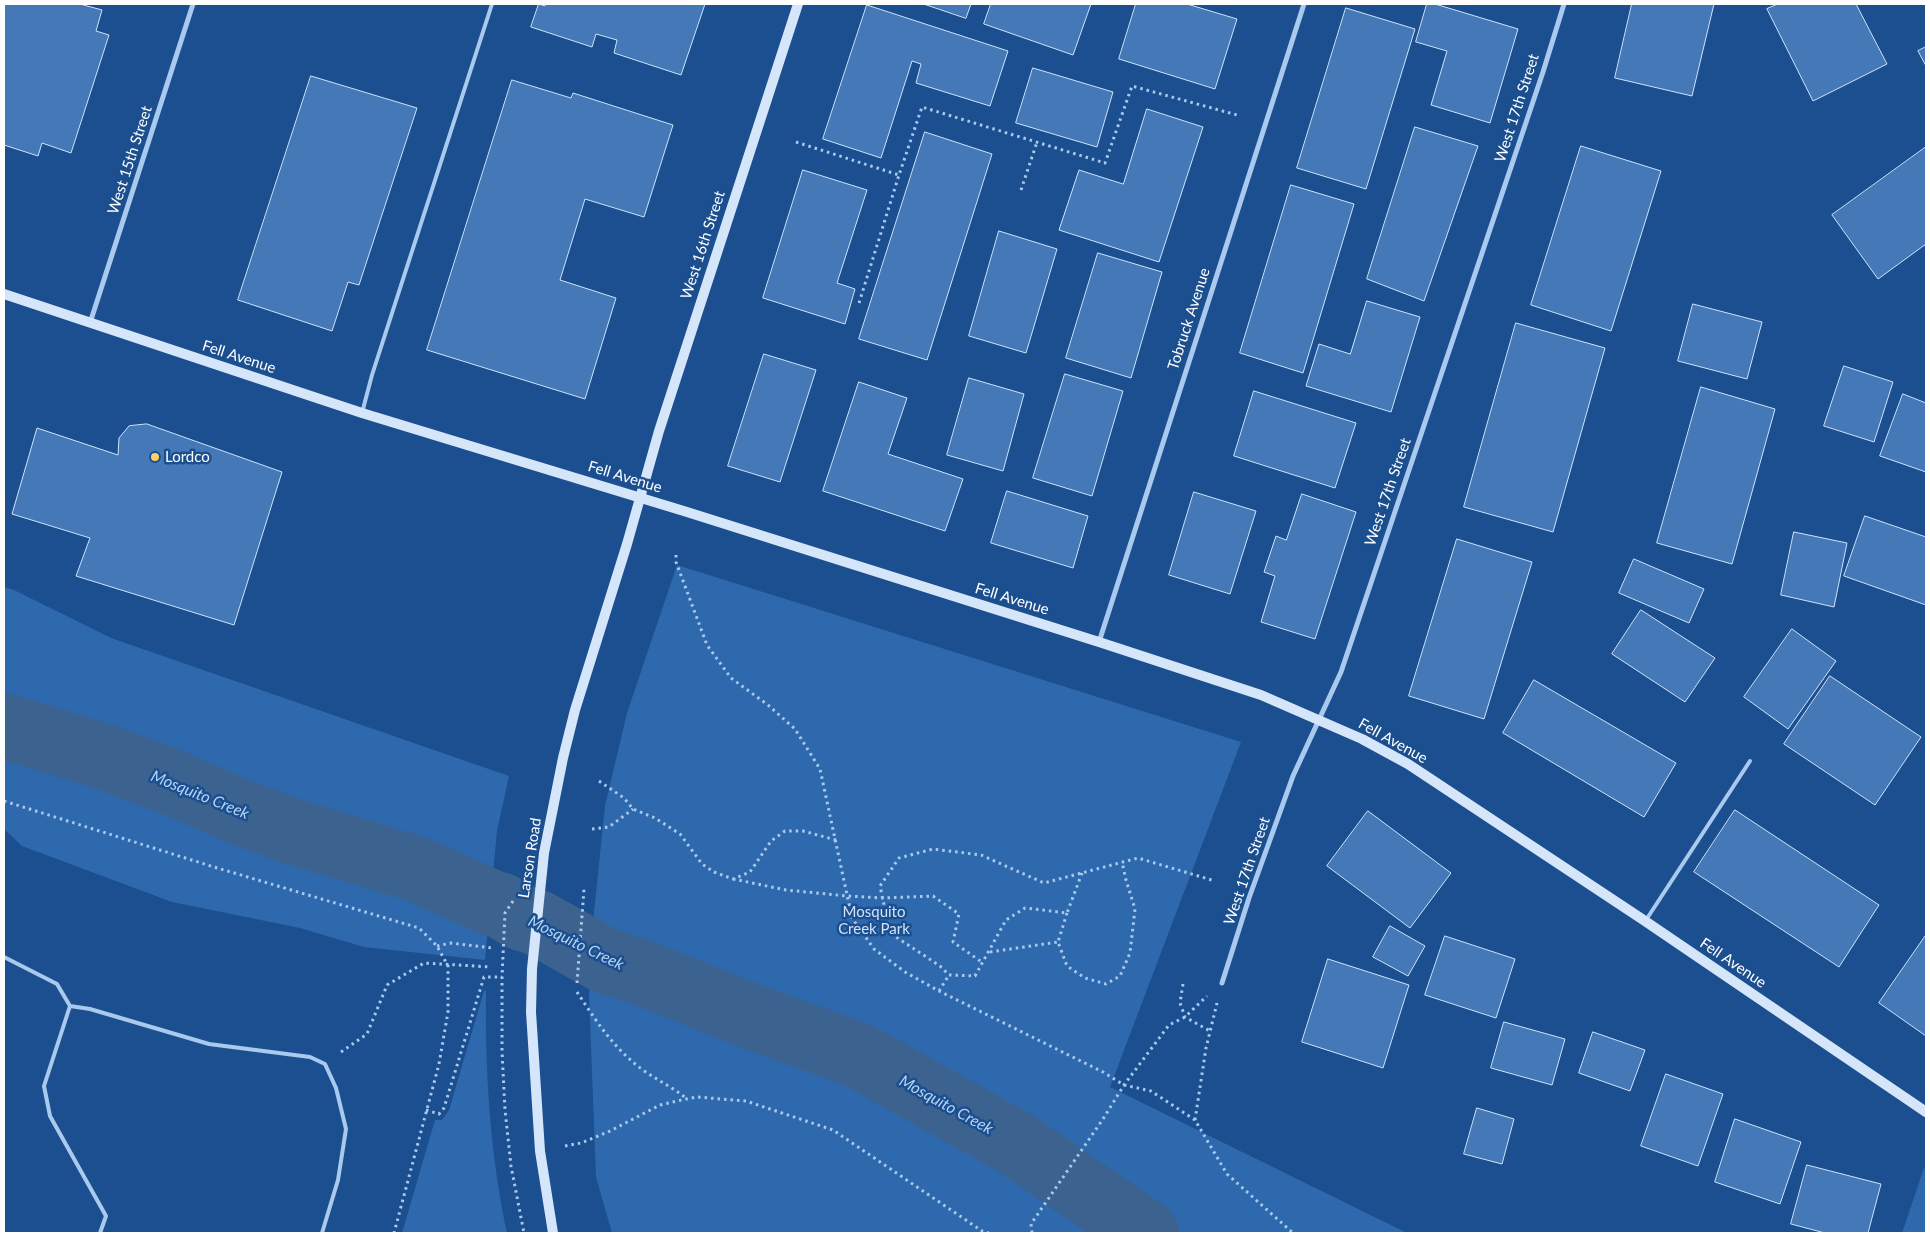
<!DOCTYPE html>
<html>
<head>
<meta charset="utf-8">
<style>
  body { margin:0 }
  #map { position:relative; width:1930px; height:1237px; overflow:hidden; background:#1b4f8f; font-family:Lato,sans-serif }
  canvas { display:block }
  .frame { position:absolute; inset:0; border:5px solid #fff; pointer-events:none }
</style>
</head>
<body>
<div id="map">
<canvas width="1930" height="1237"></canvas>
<div class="frame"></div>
</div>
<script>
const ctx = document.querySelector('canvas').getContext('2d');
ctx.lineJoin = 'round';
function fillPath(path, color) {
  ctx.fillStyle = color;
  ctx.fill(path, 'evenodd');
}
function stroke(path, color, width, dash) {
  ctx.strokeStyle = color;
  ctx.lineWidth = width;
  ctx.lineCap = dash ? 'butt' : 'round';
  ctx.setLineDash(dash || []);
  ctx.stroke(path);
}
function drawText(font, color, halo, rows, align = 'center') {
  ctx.font = font + ' Lato,sans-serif';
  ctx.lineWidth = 5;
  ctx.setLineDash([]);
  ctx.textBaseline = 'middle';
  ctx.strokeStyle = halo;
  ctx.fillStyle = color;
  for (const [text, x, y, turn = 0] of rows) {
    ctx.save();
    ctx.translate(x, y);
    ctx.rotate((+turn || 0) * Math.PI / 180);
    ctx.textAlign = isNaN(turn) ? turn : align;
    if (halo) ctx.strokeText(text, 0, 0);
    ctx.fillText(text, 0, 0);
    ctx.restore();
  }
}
const green = new Path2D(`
  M677,565L1241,742L1110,1087L1407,1233H612L596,1177L589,994L593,922L605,806L627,713Z
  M4,587L14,590L111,638L509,776L497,831L485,960L364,947L300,928L172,902L22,846L4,829Z
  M484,991H486C485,1072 490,1154 507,1233H402L435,1120H442L449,1110Z
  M1924,1168L1926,1169V1233H1902Z`);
const river = new Path2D(`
  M4,726L102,756L179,785L237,811L291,831L417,869L487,901L502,906L522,918L538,923L606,961L638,971L755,1018L858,1055L1015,1143L1146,1233`);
const building = new Path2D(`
  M4,4H80L102,10L96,31L109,35L71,153L42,143L38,156L4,145Z
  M539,4L545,6V4H705L681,75L614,53L617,40L596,34L592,47L531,27Z
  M924,4H971L966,18Z
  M991,4H1091L1073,55L984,24Z
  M1136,4H1187L1237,19L1215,89L1119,59Z
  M1427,4H1435L1518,29L1490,123L1431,105L1447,51L1416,42Z
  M1632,4H1714L1692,96L1615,78Z
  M1778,4H1856L1887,64L1813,101L1767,9Z
  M867,5L1008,51L990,106L916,83L921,64L912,61L881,158L823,139Z
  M1346,8L1415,29L1366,189L1297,168Z
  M1926,47V66L1918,51Z
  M1033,68L1113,92L1097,147L1016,123Z
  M311,76L417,108L359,285L348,282L332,331L238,300Z
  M512,80L571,98L573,93L673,125L644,217L585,199L560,280L616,298L585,399L427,350Z
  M1147,109L1203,127L1159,262L1059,230L1079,170L1123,184Z
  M1415,127L1478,146L1424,301L1367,279Z
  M925,132L992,154L927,360L859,339Z
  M1581,146L1661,171L1611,331L1531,305Z
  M1926,147V244L1878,279L1832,215Z
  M803,170L867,190L837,283L855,289L845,324L763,298Z
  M1291,185L1354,204L1303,373L1240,353Z
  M999,231L1057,249L1026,353L969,336Z
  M1098,253L1162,272L1131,378L1066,358Z
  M1367,301L1420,317L1391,412L1306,386L1319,344L1350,354Z
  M1693,304L1762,322L1747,379L1678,361Z
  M1516,323L1605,348L1553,532L1464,507Z
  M764,354L816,370L780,482L728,466Z
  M1844,366L1893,382L1874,442L1824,426Z
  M1065,374L1123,391L1092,496L1033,478Z
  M969,378L1024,394L1003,471L947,455Z
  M859,382L907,398L888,454L963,479L945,531L823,491Z
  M1701,387L1775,409L1732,564L1657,543Z
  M1254,391L1356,423L1335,488L1234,456Z
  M1903,394L1926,403V472L1880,456Z
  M147,424L282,472L234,625L76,576L90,538L12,514L37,428L118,455L119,438L129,426Z
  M1007,491L1088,516L1073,568L991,543Z
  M1194,492L1256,511L1230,594L1169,575Z
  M1302,494L1356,512L1315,639L1261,622L1275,576L1264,572L1276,536L1286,540Z
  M1865,516L1926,537V605L1844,576Z
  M1794,532L1847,543L1834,607L1781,595Z
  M1457,539L1532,562L1484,719L1409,696Z
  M1634,559L1704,589L1689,623L1619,593Z
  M1641,610L1715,658L1685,702L1612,654Z
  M1792,629L1836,661L1788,729L1744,697Z
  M1830,676L1921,737L1875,805L1784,744Z
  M1534,680L1676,763L1644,817L1503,733Z
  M1735,810L1879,905L1839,967L1694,872Z
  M1368,811L1451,873L1410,928L1327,866Z
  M1390,926L1425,946L1408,976L1373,957Z
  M1926,935V1036L1879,1003Z
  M1445,936L1515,959L1496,1018L1425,995Z
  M1328,959L1409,985L1383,1068L1302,1042Z
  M1504,1022L1565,1039L1552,1085L1491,1068Z
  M1593,1032L1645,1050L1630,1091L1579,1073Z
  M1666,1074L1723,1094L1698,1166L1641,1146Z
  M1477,1108L1514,1119L1502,1164L1464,1154Z
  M1735,1119L1801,1142L1780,1204L1715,1182Z
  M1807,1165L1881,1184L1868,1233H1825L1791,1224Z`);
const path = new Path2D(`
  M796,142L899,175L922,107L1105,163L1132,86L1237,115
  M1021,190L1037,142
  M859,303L899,175
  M676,555V562L707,645L731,678L768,705L795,729L820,769L852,918L874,949L905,972L939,991L1103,1072L1124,1085L1151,1091L1195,1120L1227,1174L1293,1233
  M599,781L624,798L633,809L655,818L680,834L702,864L714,872L733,879L750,872L771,841L785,831H803L836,840
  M4,801L214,867L419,928L437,946L448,966V1012L439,1064L394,1233
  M592,829L609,827L633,809
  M1082,873L1067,913L1025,908L1006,920L975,976L949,975L940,966L890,933L880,886L899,858L933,849L981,855L1044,883L1138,858L1215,881
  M733,879L786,890L847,896L883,898L933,896L959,914L953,942L983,963
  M513,901L505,913L502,977V1051L505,1110L511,1166L524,1233
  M1067,913L1058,942L1067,966L1085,978L1106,984L1120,976L1130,953L1135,909L1126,880L1122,862
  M437,946L451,943L492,948
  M990,952L1058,942
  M577,983L584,889
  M1183,984L1180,1003L1185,1017L1210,1031
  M939,991L949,975
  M577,992C596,1021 615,1050 643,1070C657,1080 672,1087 686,1098
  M341,1052L367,1034L387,985L424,963L491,967
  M426,1110L439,1114L444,1108L484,977H502
  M1195,1120L1206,1048L1217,1003
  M565,1146L581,1143L608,1132L660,1105L686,1099L697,1097L746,1101L833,1130L982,1231L989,1233
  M1032,1233L1031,1224L1103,1119L1124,1085L1169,1025L1185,1017L1207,996`);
const lane = new Path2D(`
  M362,413L372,375L492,4
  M1646,920L1750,761
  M4,957L57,984L70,1006L90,1009L209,1044L310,1057L325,1064L336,1088L346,1129L338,1180L322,1233
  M70,1006L44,1086L50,1116L106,1216L100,1233`);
const street = new Path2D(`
  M90,323L193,4
  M1099,642L1304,4
  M1222,983L1249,898L1293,776L1341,672L1543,72L1564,4`);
const secondary = new Path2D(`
  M4,294L362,413L687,512L1099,642L1261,695L1362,739L1408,764L1645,921L1926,1112
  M553,1233L540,1151L531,1012L532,969L544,853L563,758L575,710L627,544L659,431L798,4`);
const markers = [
  [155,457,5,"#ffd166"]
];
const streetNames = [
  ["West 17th Street",1517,108,-72],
  ["West 15th Street",130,160,-72],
  ["West 16th Street",703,245,-72],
  ["Tobruck Avenue",1189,319,-72],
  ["Fell Avenue",239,357,18],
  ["Fell Avenue",625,477,17],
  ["West 17th Street",1388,492,-71],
  ["Fell Avenue",1012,599,17],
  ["Fell Avenue",1393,741,29],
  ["Larson Road",530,858,-81],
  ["West 17th Street",1247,871,-71],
  ["Fell Avenue",1733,963,34]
];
const poiNames = [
  ["Lordco",165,457]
];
const parkNames = [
  ["Mosquito",874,912],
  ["Creek Park",874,929]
];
const waterNames = [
  ["Mosquito Creek",200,795,22],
  ["Mosquito Creek",576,943,26],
  ["Mosquito Creek",946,1105,29]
];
fillPath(green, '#2e69ad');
stroke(river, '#3c6290', 66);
fillPath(building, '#4478b7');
stroke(building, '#cfe3fa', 1);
stroke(path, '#a9c9ee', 3, [2.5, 4]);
stroke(lane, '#a9c9ee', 4);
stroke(street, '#a9c9ee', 5);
stroke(secondary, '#d6e6fa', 10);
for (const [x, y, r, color] of markers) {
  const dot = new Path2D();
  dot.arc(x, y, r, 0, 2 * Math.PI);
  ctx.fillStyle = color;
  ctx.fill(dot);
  stroke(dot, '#1b4f8f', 2);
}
drawText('15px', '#fff', '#1b4f8f', streetNames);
drawText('15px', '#fff', '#1b4f8f', poiNames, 'left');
drawText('15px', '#cfe3fa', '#1b4f8f', parkNames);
drawText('italic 16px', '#b5d3f5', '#1b4f8f', waterNames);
</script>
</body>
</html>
